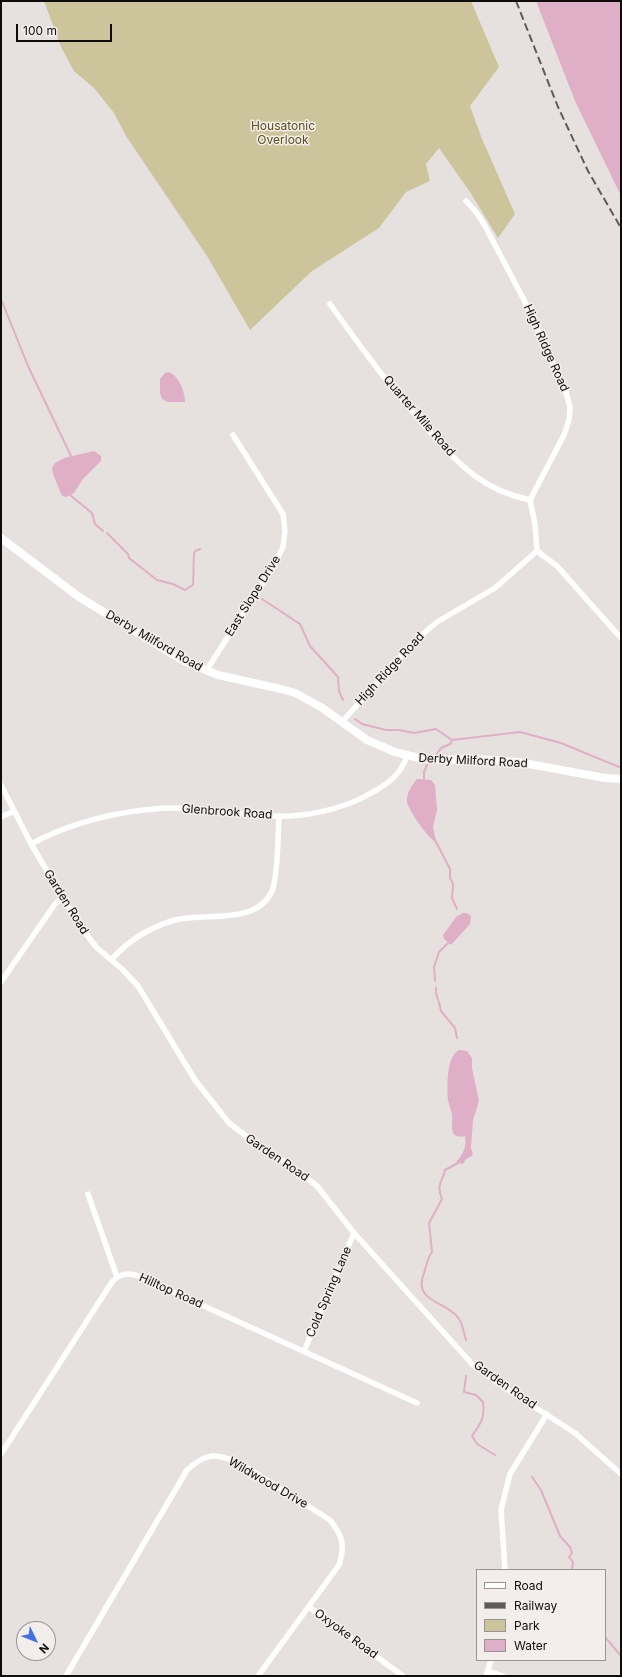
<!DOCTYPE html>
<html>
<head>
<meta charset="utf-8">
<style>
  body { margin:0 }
  #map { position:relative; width:622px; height:1677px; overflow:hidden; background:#e6e1df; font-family:Inter,sans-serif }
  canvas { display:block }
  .frame { position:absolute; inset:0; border:2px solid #0f0d0c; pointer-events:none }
  .legend { position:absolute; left:476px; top:1569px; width:130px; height:92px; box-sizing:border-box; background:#f3eeec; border:1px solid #989492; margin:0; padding:5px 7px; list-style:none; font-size:12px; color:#0f0d0c }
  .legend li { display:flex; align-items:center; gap:8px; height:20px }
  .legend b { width:20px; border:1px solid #989492 }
  .north { position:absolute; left:16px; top:1621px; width:40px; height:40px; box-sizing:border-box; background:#f3eeec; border:1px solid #989492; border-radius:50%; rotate:133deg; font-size:11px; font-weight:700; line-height:16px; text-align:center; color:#0f0d0c }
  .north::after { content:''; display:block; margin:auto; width:14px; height:18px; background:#4172e3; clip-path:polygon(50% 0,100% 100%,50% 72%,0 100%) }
  .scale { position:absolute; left:16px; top:24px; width:96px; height:18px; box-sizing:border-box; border:2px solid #0f0d0c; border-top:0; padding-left:5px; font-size:12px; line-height:14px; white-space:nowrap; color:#0f0d0c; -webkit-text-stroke:3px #f3eeec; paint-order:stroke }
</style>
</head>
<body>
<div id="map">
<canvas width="622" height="1677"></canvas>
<div class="frame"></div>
<ul class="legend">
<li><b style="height:5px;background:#fff"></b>Road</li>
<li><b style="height:5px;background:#5d5a59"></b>Railway</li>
<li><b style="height:11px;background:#ccc49a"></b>Park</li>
<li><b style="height:11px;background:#dfafc7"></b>Water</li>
</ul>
<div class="north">N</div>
<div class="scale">100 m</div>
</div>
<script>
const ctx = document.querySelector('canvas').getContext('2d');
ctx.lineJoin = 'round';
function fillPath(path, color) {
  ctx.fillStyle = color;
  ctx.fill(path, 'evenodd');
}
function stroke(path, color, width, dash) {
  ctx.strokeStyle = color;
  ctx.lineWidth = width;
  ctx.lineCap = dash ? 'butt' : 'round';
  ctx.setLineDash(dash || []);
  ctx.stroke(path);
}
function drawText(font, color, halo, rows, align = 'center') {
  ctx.font = font + ' Inter,sans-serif';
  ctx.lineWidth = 3;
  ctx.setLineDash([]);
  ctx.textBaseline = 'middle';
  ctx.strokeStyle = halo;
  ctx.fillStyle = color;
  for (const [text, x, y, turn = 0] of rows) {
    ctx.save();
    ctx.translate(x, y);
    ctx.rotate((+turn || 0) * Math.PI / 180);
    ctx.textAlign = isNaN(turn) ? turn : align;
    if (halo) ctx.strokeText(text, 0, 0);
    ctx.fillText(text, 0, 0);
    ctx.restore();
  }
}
const green = new Path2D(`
  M44,1H471L499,67L470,106L482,139L515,214L498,238L470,192L439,148L426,164L430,181L406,192L379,228L312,271L250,330L207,256L126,136L114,113L94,88L74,71L61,47Z`);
const water = new Path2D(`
  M536,1H621V196L575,101Z
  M169,372C179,376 185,392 185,402H168L162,399L160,393V379L165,373Z
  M94,451L101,456V461L82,480L74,493L66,497L62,496L53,474L52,468L55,463L64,458Z
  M417,779L431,780L435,785L437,810L433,827L436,842C429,840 408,809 407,802C406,793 412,785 417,779Z
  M463,913H467L471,916L470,924L451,945L444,939L443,935L457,916Z
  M459,1050L467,1051L472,1058V1068L479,1101L473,1120L471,1148L473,1155L466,1159L463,1164L456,1162C463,1155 467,1146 465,1136C461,1137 456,1137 454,1134C450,1129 453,1120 452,1115C451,1110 449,1105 448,1100C447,1088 446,1056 459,1050Z`);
const stream = new Path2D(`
  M1,299L28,366L72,458
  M70,493V495L92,513L95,524L103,531
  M107,533L128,554L129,558L157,580L173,584L185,590L193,585L194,554L195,551L200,549
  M262,599L300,624L310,646L338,677L339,691L343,700
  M355,719L362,724L386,730H399L414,733L436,729L452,740
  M436,755L441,748L450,744L452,740L520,732L561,743L619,767L621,766
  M424,780V772L427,765
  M434,838L450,869V878L453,884L452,898L457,909
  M435,981L434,967L439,952L451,940
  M436,988V993L438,1000
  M439,1002L441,1011L455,1028L457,1038
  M460,1162L445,1170C442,1183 436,1184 442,1199L429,1223L432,1252C427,1259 427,1265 424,1273C412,1303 448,1301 459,1319C463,1325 464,1334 466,1340
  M466,1376L464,1392L476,1395L483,1402C485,1418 481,1423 472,1436L477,1444L495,1455
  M532,1477L541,1490L560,1536L570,1547L572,1553L569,1557L573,1562L572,1570
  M605,1637L621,1656`);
const street = new Path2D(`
  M330,304C359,345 389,386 423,424C439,442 455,461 475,476C490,487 511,496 530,500
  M537,551L557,566L621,638
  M206,671L273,567L283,547L285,530L283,514L233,435
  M342,722L407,649L423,634L437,622L495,588L537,551L535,524L530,500L564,435L569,420L570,407L566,392L523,298L485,226L476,212L466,201
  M1,785L31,844L78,923L96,947L122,969L138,986L195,1080L229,1123L254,1142L298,1171L317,1186L354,1233L473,1365L502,1386L575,1433L621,1474
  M1,817L14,811
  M31,844C72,822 119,811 165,808C199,807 231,813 265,816C301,818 341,811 373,792C389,783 401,774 407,756
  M111,960C128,941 150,927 175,920C205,912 256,926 272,891C278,877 278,833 279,816
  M1,982L55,904L62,898
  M88,1194L117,1277
  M304,1351L354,1233
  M1,1454L112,1282C119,1274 128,1272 138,1276L417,1403
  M505,1570L501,1510L510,1474L547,1414
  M309,1607L403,1676
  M488,1671L503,1676
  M66,1676L187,1470C207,1452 216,1453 240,1463L330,1520C343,1536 345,1546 339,1565L258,1676
  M486,1676L491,1660`);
const secondary = new Path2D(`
  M1,538L79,597L184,661L218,675L281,689L295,693L321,707L367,740L395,752L419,758L436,760L476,759L518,762L605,778L621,779`);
const rail = new Path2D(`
  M516,1L558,107L588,171L621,228`);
const parkNames = [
  ["Housatonic",283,126],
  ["Overlook",283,140]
];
const streetNames = [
  ["High Ridge Road",546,348,66],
  ["Quarter Mile Road",419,416,49],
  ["East Slope Drive",253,596,-58],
  ["Derby Milford Road",154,641,30],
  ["High Ridge Road",390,669,-47],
  ["Derby Milford Road",473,761,3],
  ["Glenbrook Road",227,812,4],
  ["Garden Road",66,902,58],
  ["Garden Road",277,1158,34],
  ["Hilltop Road",171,1291,24],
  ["Cold Spring Lane",329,1292,-67],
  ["Garden Road",505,1385,35],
  ["Wildwood Drive",268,1483,30],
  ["Oxyoke Road",346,1634,36]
];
fillPath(green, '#ccc49a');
fillPath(water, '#dfafc7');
stroke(stream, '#dfafc7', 2);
stroke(street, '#fff', 5.5);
stroke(secondary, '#fff', 8);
stroke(rail, '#5d5a59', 2, [8, 4]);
drawText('12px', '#594f17', '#f3eeec', parkNames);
drawText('12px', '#0f0d0c', '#f3eeec', streetNames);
</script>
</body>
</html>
